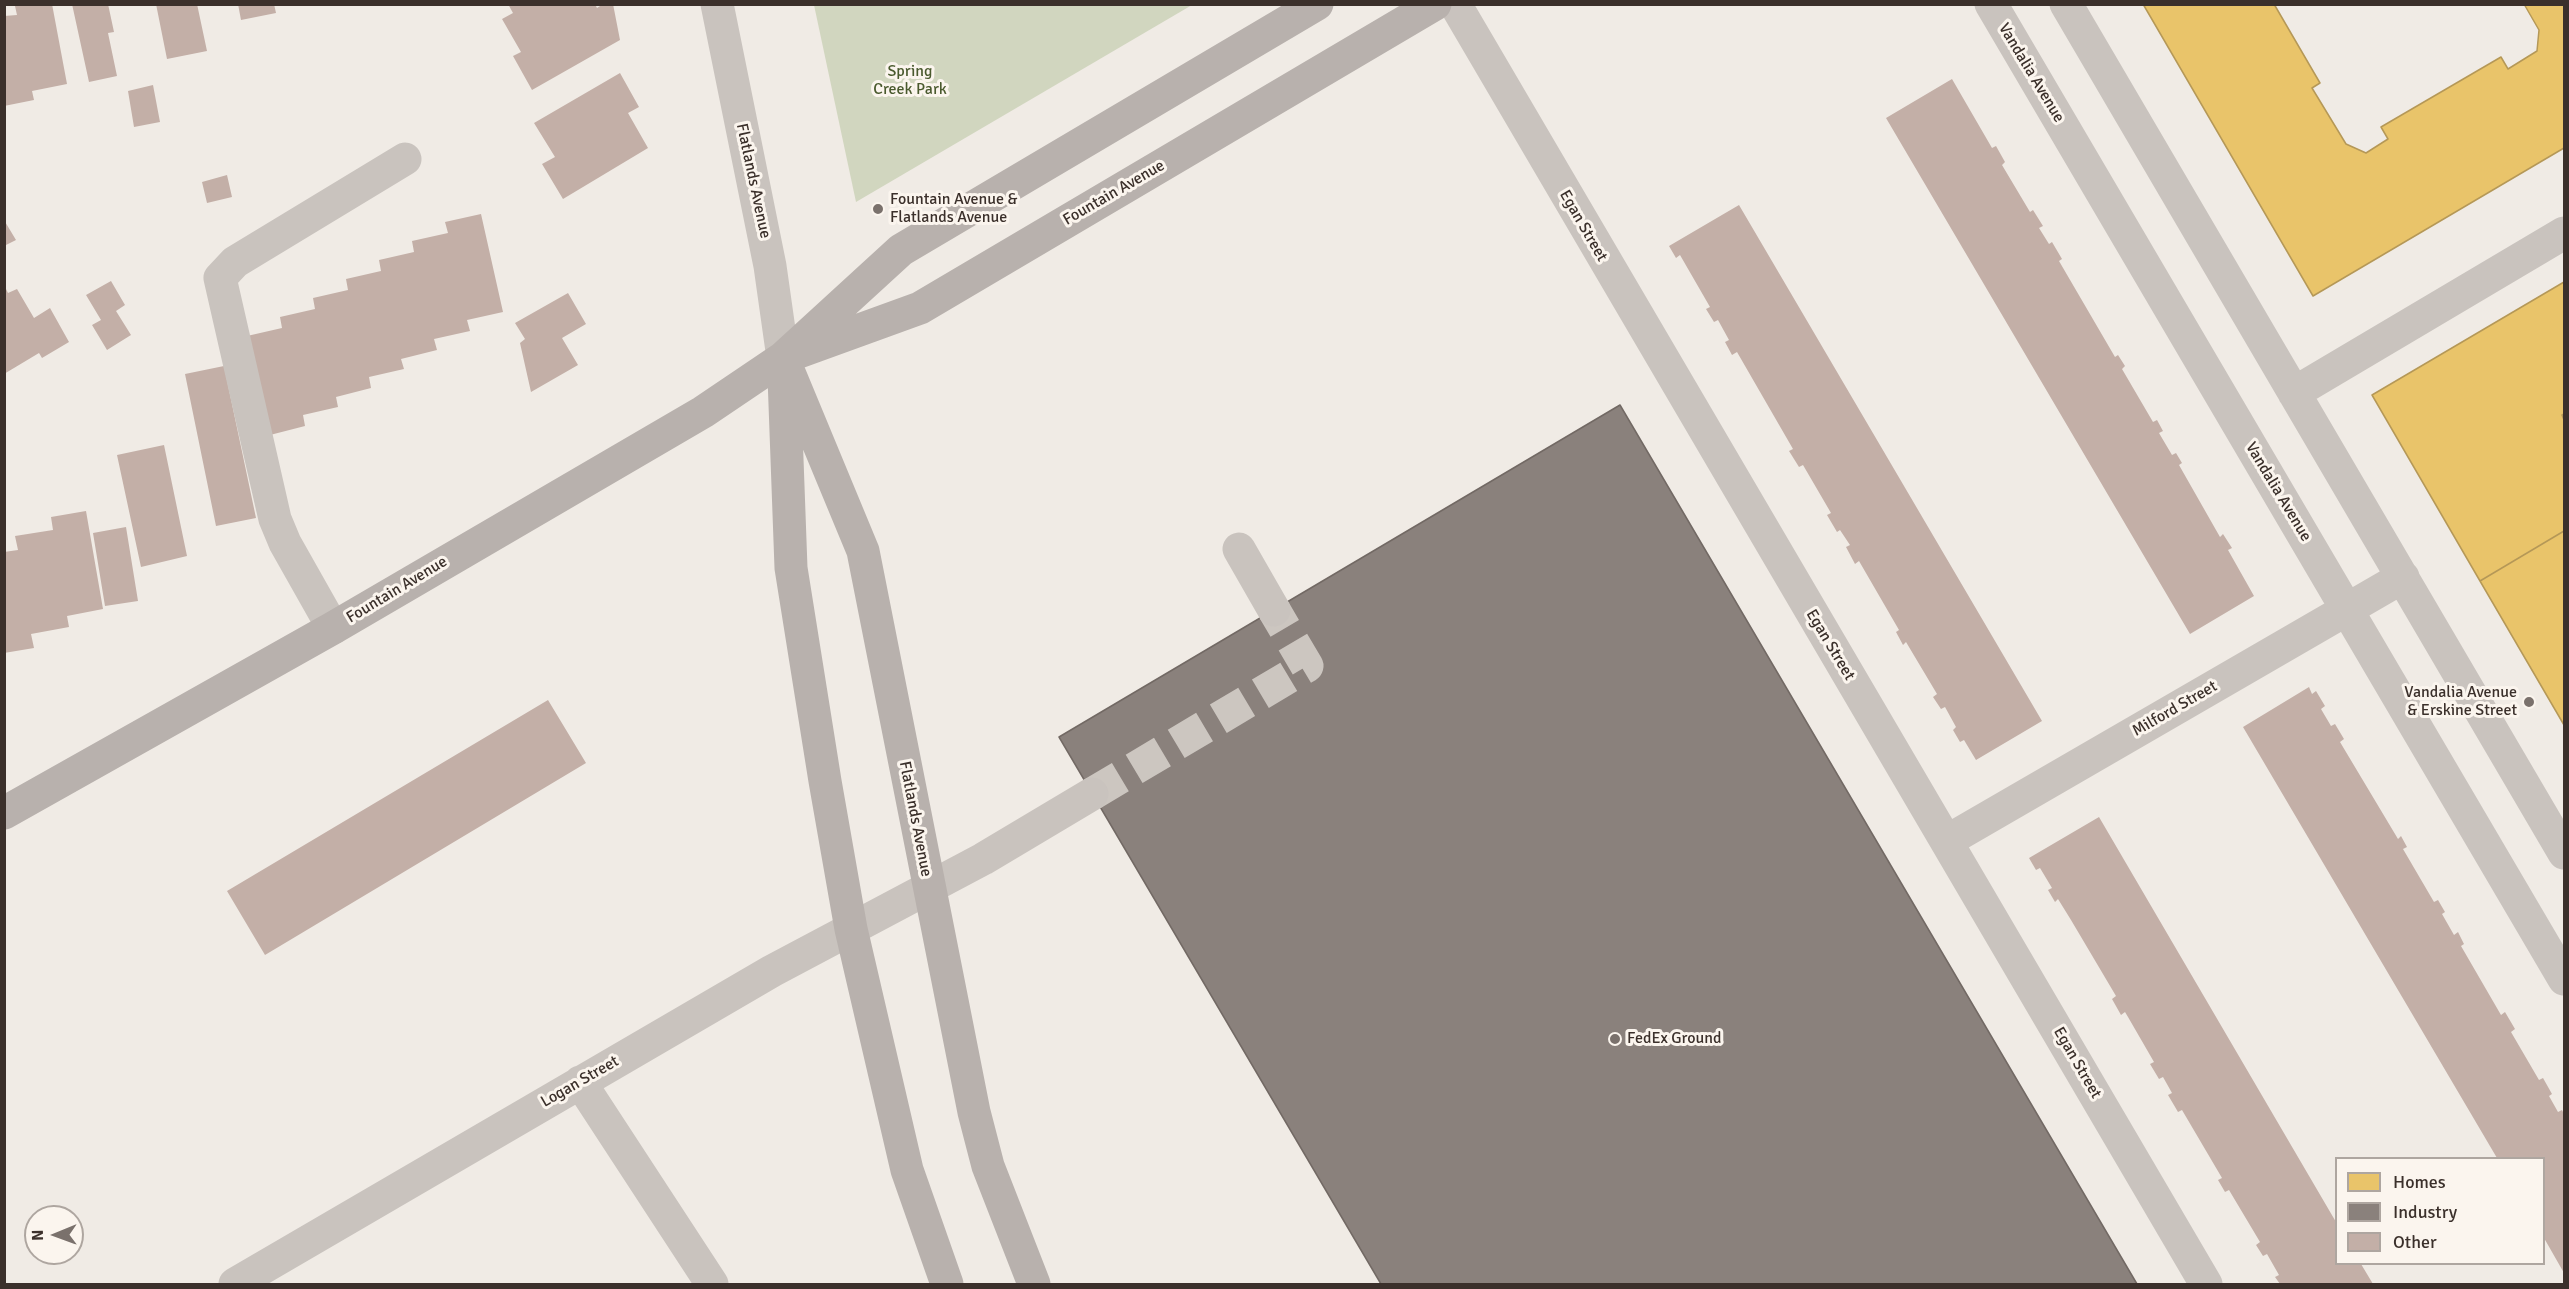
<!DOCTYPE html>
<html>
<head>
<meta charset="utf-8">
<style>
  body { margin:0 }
  #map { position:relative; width:2569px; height:1289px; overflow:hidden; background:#f0ebe5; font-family:Signika,sans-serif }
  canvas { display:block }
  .frame { position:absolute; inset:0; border:6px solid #3b302b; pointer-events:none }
  .legend { position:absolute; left:2335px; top:1157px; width:210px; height:108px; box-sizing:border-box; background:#fbf5ee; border:2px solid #aea6a0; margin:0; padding:8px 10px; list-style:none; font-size:18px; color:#3b302b }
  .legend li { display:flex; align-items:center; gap:12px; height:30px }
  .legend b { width:30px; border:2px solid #aea6a0 }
  .north { position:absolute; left:24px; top:1205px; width:60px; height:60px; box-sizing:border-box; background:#fbf5ee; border:2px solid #aea6a0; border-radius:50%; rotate:269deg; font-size:16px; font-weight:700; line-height:24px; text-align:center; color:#3b302b }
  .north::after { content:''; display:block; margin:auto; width:21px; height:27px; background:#7a716c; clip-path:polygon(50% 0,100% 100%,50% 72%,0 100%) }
</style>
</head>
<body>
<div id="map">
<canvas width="2569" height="1289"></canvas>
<div class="frame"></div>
<ul class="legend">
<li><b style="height:16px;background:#e9c46a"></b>Homes</li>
<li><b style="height:16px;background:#8a817c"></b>Industry</li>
<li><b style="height:16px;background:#c3afa7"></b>Other</li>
</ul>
<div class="north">N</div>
</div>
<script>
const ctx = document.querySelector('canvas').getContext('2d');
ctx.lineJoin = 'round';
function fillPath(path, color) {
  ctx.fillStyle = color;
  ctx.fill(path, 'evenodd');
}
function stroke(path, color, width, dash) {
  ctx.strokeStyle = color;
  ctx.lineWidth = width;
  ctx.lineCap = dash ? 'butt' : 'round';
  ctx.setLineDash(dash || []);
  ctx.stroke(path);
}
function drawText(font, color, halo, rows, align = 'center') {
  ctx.font = font + ' Signika,sans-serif';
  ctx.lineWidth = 6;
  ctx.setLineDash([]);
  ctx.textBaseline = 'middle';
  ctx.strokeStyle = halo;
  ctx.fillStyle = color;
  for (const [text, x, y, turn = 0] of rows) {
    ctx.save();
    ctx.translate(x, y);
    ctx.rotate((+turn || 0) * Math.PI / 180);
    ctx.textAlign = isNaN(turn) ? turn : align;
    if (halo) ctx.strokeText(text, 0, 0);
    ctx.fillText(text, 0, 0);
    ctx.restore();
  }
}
const green = new Path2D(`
  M814,5V4L1192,5L856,202Z`);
const homes = new Path2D(`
  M2143,4H2274L2320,83L2312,88L2346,144L2366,153L2388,139L2381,127L2501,57L2508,69L2537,51L2539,30L2524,4H2564V148L2313,296Z
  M2564,282V414L2562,415L2564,420V531L2480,581L2372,395Z
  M2564,531V725L2480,581Z`);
const industry = new Path2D(`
  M1620,405L2137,1284H1381L1059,737Z`);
const building = new Path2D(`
  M22,4H52L67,84L32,91L34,100L4,106V16L17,15L15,6Z
  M72,4H108L114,32L108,33L117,76L89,82Z
  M156,4H197L207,51L167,59Z
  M238,4H274L276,13L241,20Z
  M508,4H595L597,8L603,4H613L620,40L532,90L513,56L521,52L502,19L513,13Z
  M620,73L639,107L628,113L648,148L563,199L542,164L555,157L534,123Z
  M1952,79L1992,148L1996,146L2005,162L2002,165L2030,212L2033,210L2043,226L2039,228L2049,244L2052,242L2062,259L2059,261L2115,357L2118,355L2125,366L2122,369L2153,422L2157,420L2163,431L2159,433L2172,455L2176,453L2182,463L2179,465L2216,530L2220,537L2223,534L2232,548L2228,550L2254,596L2190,634L1886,118Z
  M153,85L160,122L134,127L128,91Z
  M227,175L232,197L207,203L202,182Z
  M1739,205L2042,721L1976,760L1964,740L1960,742L1953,730L1956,727L1945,707L1941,709L1933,697L1937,694L1906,642L1903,645L1896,632L1899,630L1859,561L1855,564L1846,547L1850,545L1840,530L1837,532L1827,515L1831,513L1803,465L1799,467L1789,451L1793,449L1767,404L1737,352L1732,355L1725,342L1729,340L1718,320L1714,322L1706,309L1710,307L1680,255L1676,258L1669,246Z
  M481,214L503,312L467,320L470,331L434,339L437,350L401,359L404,369L369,377L371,388L336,397L338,407L303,415L305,426L270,435L247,336L282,328L280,317L315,309L313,298L348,290L346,279L381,271L379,260L414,252L412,241L448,233L445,222Z
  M4,220L16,240L4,246Z
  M111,281L125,305L116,311L131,335L107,350L92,325L101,320L86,295Z
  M6,289L8,293L17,289L34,318L50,308L69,342L42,358L39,353L4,374V290Z
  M568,293L586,324L562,338L578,365L531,392L520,343L525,339L515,323Z
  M224,366L256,518L216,526L185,374Z
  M164,445L187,556L141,567L117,455Z
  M86,511L103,609L67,616L69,627L31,634L34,648L4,653V552L18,550L15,536L53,530L51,517Z
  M126,527L138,601L105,606L93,533Z
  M2309,687L2312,694L2316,691L2325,706L2321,709L2331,726L2335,724L2344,739L2340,742L2398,839L2401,836L2407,847L2403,849L2434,902L2438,900L2445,912L2442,914L2454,935L2458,932L2464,944L2461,946L2501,1015L2505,1012L2515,1029L2511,1032L2539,1080L2543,1078L2552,1094L2549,1096L2558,1112L2562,1110L2564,1114V1273L2544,1238V1158H2497L2243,727Z
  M548,700L586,763L265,955L227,891Z
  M2099,817L2336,1222V1264H2361L2373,1284H2280L2275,1277L2279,1275L2267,1254L2263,1256L2256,1245L2260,1242L2229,1190L2225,1192L2218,1180L2222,1178L2182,1110L2178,1112L2168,1095L2172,1093L2163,1077L2159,1079L2150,1064L2154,1062L2128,1017L2125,1012L2121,1015L2112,999L2116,996L2071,920L2058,899L2055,902L2048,890L2052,888L2040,868L2036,870L2029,858Z`);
const minorTunnel = new Path2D(`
  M1092,794L1307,666L1274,610`);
const minor = new Path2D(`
  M717,4L770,266L783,358
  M1455,4L2206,1284
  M1991,4L2564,979
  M2066,4L2564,853
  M2294,393L2564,233
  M1239,549L1274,610
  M333,628L285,543L275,519L220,278L235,262L405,159
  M1947,841L2403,577
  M580,1082L712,1284
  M235,1284L772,971L983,859L1092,794`);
const major = new Path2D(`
  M796,353L920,308L1435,4
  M783,358L863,551L974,1112L988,1166L1034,1284
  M784,377L791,568L825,781L851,929L907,1170L947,1284
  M4,813L333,628L703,412L783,358L901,250L1317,4`);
const markers = [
  [878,209,6,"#7a716c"],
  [2529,702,6,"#7a716c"],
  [1615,1039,6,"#7a716c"]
];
const parkNames = [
  ["Spring",910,72],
  ["Creek Park",910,90]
];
const streetNames = [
  ["Vandalia Avenue",2031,73,59],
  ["Flatlands Avenue",753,181,78],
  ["Fountain Avenue",1114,193,-30],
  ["Egan Street",1583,226,60],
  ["Vandalia Avenue",2278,492,59],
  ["Fountain Avenue",397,590,-31],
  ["Egan Street",1830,645,59],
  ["Milford Street",2175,709,-30],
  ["Flatlands Avenue",915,819,79],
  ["Egan Street",2077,1063,60],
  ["Logan Street",580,1082,-30]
];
const poiNames = [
  ["Fountain Avenue &",890,200],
  ["Flatlands Avenue",890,218],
  ["Vandalia Avenue",2517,693,"right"],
  ["& Erskine Street",2517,711,"right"],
  ["FedEx Ground",1627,1039]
];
fillPath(green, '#d1d6bf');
fillPath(homes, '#e9c46a');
stroke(homes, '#b59857', 1.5);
fillPath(industry, '#8a817c');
stroke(industry, '#726964', 1.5);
fillPath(building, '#c3afa7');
stroke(minorTunnel, '#ccc6c0', 33, [33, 16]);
stroke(minor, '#c9c3be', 33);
stroke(major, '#b8b1ad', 33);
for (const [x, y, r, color] of markers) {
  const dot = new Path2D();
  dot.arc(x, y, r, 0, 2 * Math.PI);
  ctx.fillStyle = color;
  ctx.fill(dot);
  stroke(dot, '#fbf5ee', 2);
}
drawText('16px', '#4a5a2e', '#fbf5ee', parkNames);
drawText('16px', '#3b302b', '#fbf5ee', streetNames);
drawText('16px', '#3b302b', '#fbf5ee', poiNames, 'left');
</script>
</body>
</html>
